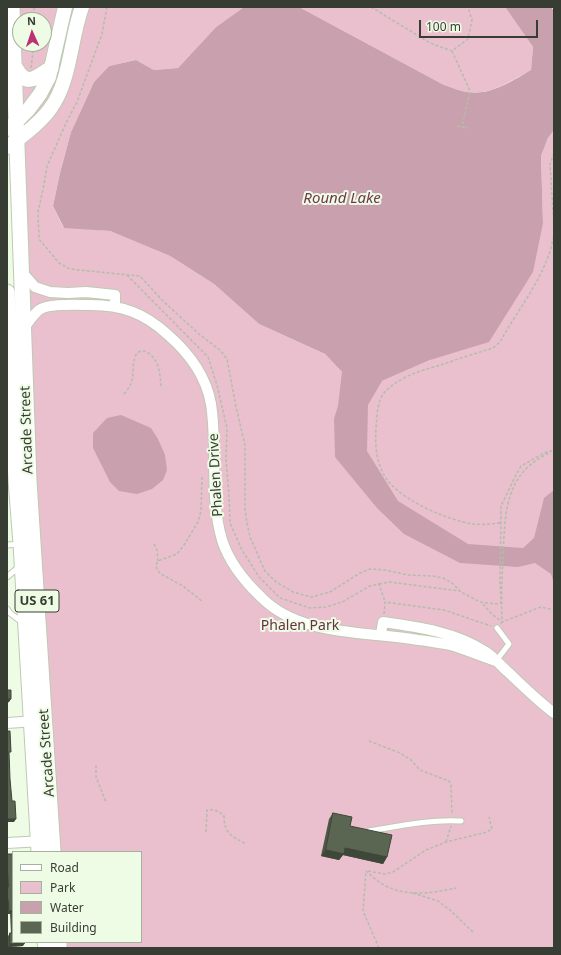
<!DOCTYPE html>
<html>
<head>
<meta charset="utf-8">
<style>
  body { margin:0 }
  #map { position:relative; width:561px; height:955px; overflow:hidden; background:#effce5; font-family:"Noto Sans",sans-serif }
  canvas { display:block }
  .frame { position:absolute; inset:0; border:8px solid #383d34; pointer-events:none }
  .legend { position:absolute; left:12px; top:851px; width:130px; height:92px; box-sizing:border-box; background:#effce5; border:1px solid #a6b09e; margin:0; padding:5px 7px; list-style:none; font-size:12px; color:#383d34 }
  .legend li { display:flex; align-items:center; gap:8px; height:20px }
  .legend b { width:20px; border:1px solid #a6b09e }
  .north { position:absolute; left:12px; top:12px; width:40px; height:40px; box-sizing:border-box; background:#effce5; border:1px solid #a6b09e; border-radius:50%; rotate:357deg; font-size:11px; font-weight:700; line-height:16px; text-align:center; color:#383d34 }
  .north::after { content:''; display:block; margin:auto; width:14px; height:18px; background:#bb3372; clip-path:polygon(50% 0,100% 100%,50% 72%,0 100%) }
  .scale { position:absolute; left:419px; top:20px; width:119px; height:18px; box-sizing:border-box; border:2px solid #383d34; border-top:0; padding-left:5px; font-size:12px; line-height:14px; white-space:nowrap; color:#383d34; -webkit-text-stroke:3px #effce5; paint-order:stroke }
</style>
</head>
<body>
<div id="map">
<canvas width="561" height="955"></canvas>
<div class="frame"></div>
<ul class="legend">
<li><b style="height:5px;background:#fff"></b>Road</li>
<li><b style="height:11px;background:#eac0ce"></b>Park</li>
<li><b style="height:11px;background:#c9a0ad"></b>Water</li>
<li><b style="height:11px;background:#5a6552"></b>Building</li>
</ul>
<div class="north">N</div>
<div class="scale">100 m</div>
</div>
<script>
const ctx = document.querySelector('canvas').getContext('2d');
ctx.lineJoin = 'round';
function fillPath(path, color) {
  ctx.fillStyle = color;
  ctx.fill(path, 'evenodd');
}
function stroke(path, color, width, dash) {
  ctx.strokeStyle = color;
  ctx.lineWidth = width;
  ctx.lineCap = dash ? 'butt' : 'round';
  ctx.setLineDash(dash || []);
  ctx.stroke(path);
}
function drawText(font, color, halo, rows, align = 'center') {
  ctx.font = font + ' "Noto Sans",sans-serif';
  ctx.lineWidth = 4;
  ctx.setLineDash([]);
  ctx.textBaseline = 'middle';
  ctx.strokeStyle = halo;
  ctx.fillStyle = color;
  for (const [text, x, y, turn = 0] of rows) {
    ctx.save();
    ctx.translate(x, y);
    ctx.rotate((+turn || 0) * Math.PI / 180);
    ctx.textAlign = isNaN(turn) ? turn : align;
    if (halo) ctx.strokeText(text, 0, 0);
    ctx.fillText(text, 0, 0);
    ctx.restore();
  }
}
const green = new Path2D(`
  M20,7H244L216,27L178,68L154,70L136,60L109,66L94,82L71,132L60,173L53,206L63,227L110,231L170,256L214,284L259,324L325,354L342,372L382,381L430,360L543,223L541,156L548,138L554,130V948H64V942H141V852H58L36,486L21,44H44V20H21Z
  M299,7H505L533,47L531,70C512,80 490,96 467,92C459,91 451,87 444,85Z`);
const water = new Path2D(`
  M244,7H299L444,85C451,87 459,91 467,92C490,96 512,81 531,70L533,47L505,7H551L554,11V130L548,138L541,156L543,223L533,272L489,342L430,360L382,381L368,405L367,451L398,501L468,544L523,548L534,538L544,498L554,490V584L551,574L535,563L518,567L460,563L404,534L377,508L335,457L334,419L338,406L342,372L325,354L259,324L214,284L170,256L110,231L64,228L53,206L60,173L71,132L94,82L109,66L136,60L154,70L178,68L216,27Z
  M121,415L151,428L158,439L165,455L167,470L163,480L152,489L137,494L119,491L110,482L93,448V433L107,418Z`);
const path = new Path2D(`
  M34,7V20
  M107,7L102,34L77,102L67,121L47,166L44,185L38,212L39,239L59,263L70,269L140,276L162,300L199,334L221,351L227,359L236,407L245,445V510L247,523L250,537L265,571L276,582L293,592L311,597L330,592L360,573L370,569L385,570L408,575L433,576L443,578L452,583L461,592L480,602L496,604L501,603L500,581L501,506L516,475L521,466L544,453L554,450
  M371,7L430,43L452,51L468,39L472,20L468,7
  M452,51L470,91L462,127L468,128L456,126
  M31,68L34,44
  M554,153L550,164L554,228
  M127,275L208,357L217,385L227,428L226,460L229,494L230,523L242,550L259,577L280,598L310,608L326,607L342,602L370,586L379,584L385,602
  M124,394C127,390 131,386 132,380C134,373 131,350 143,351C146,351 149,353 151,355C160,364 160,375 161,387
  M202,477L201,511L198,522L184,545L177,554L158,561L156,565L157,570L161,574L183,586L203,602
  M500,523C491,524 482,525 473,524C447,520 397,499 384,475C376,460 375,445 376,428C377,416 377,402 384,393C399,376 423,370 444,364C460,358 477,353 493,348L500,342C519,307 548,274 554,234
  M154,544L157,550L158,561
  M379,584L389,582L460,591
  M483,604L492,614L502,622L541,607L554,610
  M384,614L385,602L444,610L491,626
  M501,624L502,622C501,601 502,580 503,558C505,513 504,473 551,452
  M369,741L400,753L411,760L420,770L449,781L451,785L452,815
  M96,765V777L106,802
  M206,832L207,810C214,809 219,811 224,816C224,834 232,836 246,844
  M446,842L451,826
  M368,871L385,874L393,872L426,850L446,842L487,832L492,829L489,817
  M413,893L438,901L450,910L473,932
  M379,948L363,911L366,871C372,876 379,883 386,886C408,897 433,893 456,888`);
const lane = new Path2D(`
  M7,545L20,544
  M7,577L20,566
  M7,609L10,613L23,623
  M496,661L509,644L497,628
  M369,831C399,826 431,819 461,821`);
const street = new Path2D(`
  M21,271L35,287L50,292L68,293L86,292L115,295V306
  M23,329C28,323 33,315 39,310C48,303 78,305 91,305C122,305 144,313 167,334C188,352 206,376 211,404C218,449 209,496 222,540C229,562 245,582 262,598C301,637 367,631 418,640C429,641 439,643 450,645C465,649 480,656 496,661
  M381,634L383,622C419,627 455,632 486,652C494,657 501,666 508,672C523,686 538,701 554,713
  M7,723L37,721
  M7,843L43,841`);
const secondary = new Path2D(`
  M7,129L15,123L28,110L40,94L49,77L65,7
  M7,147C23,136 39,124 50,109C71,81 70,39 82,7`);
const primary = new Path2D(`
  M12,7L29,481L53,852
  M13,63C25,87 32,81 51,68
  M7,292L16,481L21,544L39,852
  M45,942L46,948
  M59,942V948`);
const wall = new Path2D(`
  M333,813L387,857L383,864L343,855L339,860L321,856L329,819Z
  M7,854L23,946L8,947V936L10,933H11L10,914H7Z`);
const shadedWall = new Path2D(`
  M7,699H11L9,702L7,703Z
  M7,819H16L14,822H7Z
  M345,848L387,857L383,864L343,855L339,860L321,856L326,850Z
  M9,911H12L10,914H7Z
  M25,943L23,946L8,947L10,944Z`);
const building = new Path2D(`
  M7,690H11V699H7Z
  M7,731H10L11,752H9L10,779L12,801H15L16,819H7Z
  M333,813L352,817L350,826L392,835L387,857L345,848L344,854L326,850Z
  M7,854H13V927L12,911H9L8,899H7V887H8Z
  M10,933H13V942H25V943L10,944Z`);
const shields = [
  [37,601,44]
];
const shieldNames = [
  ["US 61",37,601]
];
const streetNames = [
  ["Arcade Street",27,430,-92],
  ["Phalen Drive",216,475,-93],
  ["Arcade Street",47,753,-94]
];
const parkNames = [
  ["Phalen Park",300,626]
];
const waterNames = [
  ["Round Lake",342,199]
];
fillPath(green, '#eac0ce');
fillPath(water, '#c9a0ad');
stroke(lane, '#becab4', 7);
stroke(street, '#becab4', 12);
stroke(secondary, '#becab4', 16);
stroke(primary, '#becab4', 17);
stroke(path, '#b2bdaa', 1.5, [3, 2]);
stroke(lane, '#fff', 5);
stroke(street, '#fff', 10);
stroke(secondary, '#fff', 14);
stroke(primary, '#fff', 15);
fillPath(wall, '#4d5747');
fillPath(shadedWall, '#3f4739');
fillPath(building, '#5a6552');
stroke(building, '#3f4739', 1);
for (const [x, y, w] of shields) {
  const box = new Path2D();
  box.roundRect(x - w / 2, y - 11, w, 22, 3);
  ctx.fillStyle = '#effce5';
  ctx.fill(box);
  stroke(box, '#383d34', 1);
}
drawText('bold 13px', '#383d34', null, shieldNames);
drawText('14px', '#383d34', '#effce5', streetNames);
drawText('14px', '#663045', '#effce5', parkNames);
drawText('italic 15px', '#6e384c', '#effce5', waterNames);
</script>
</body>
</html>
